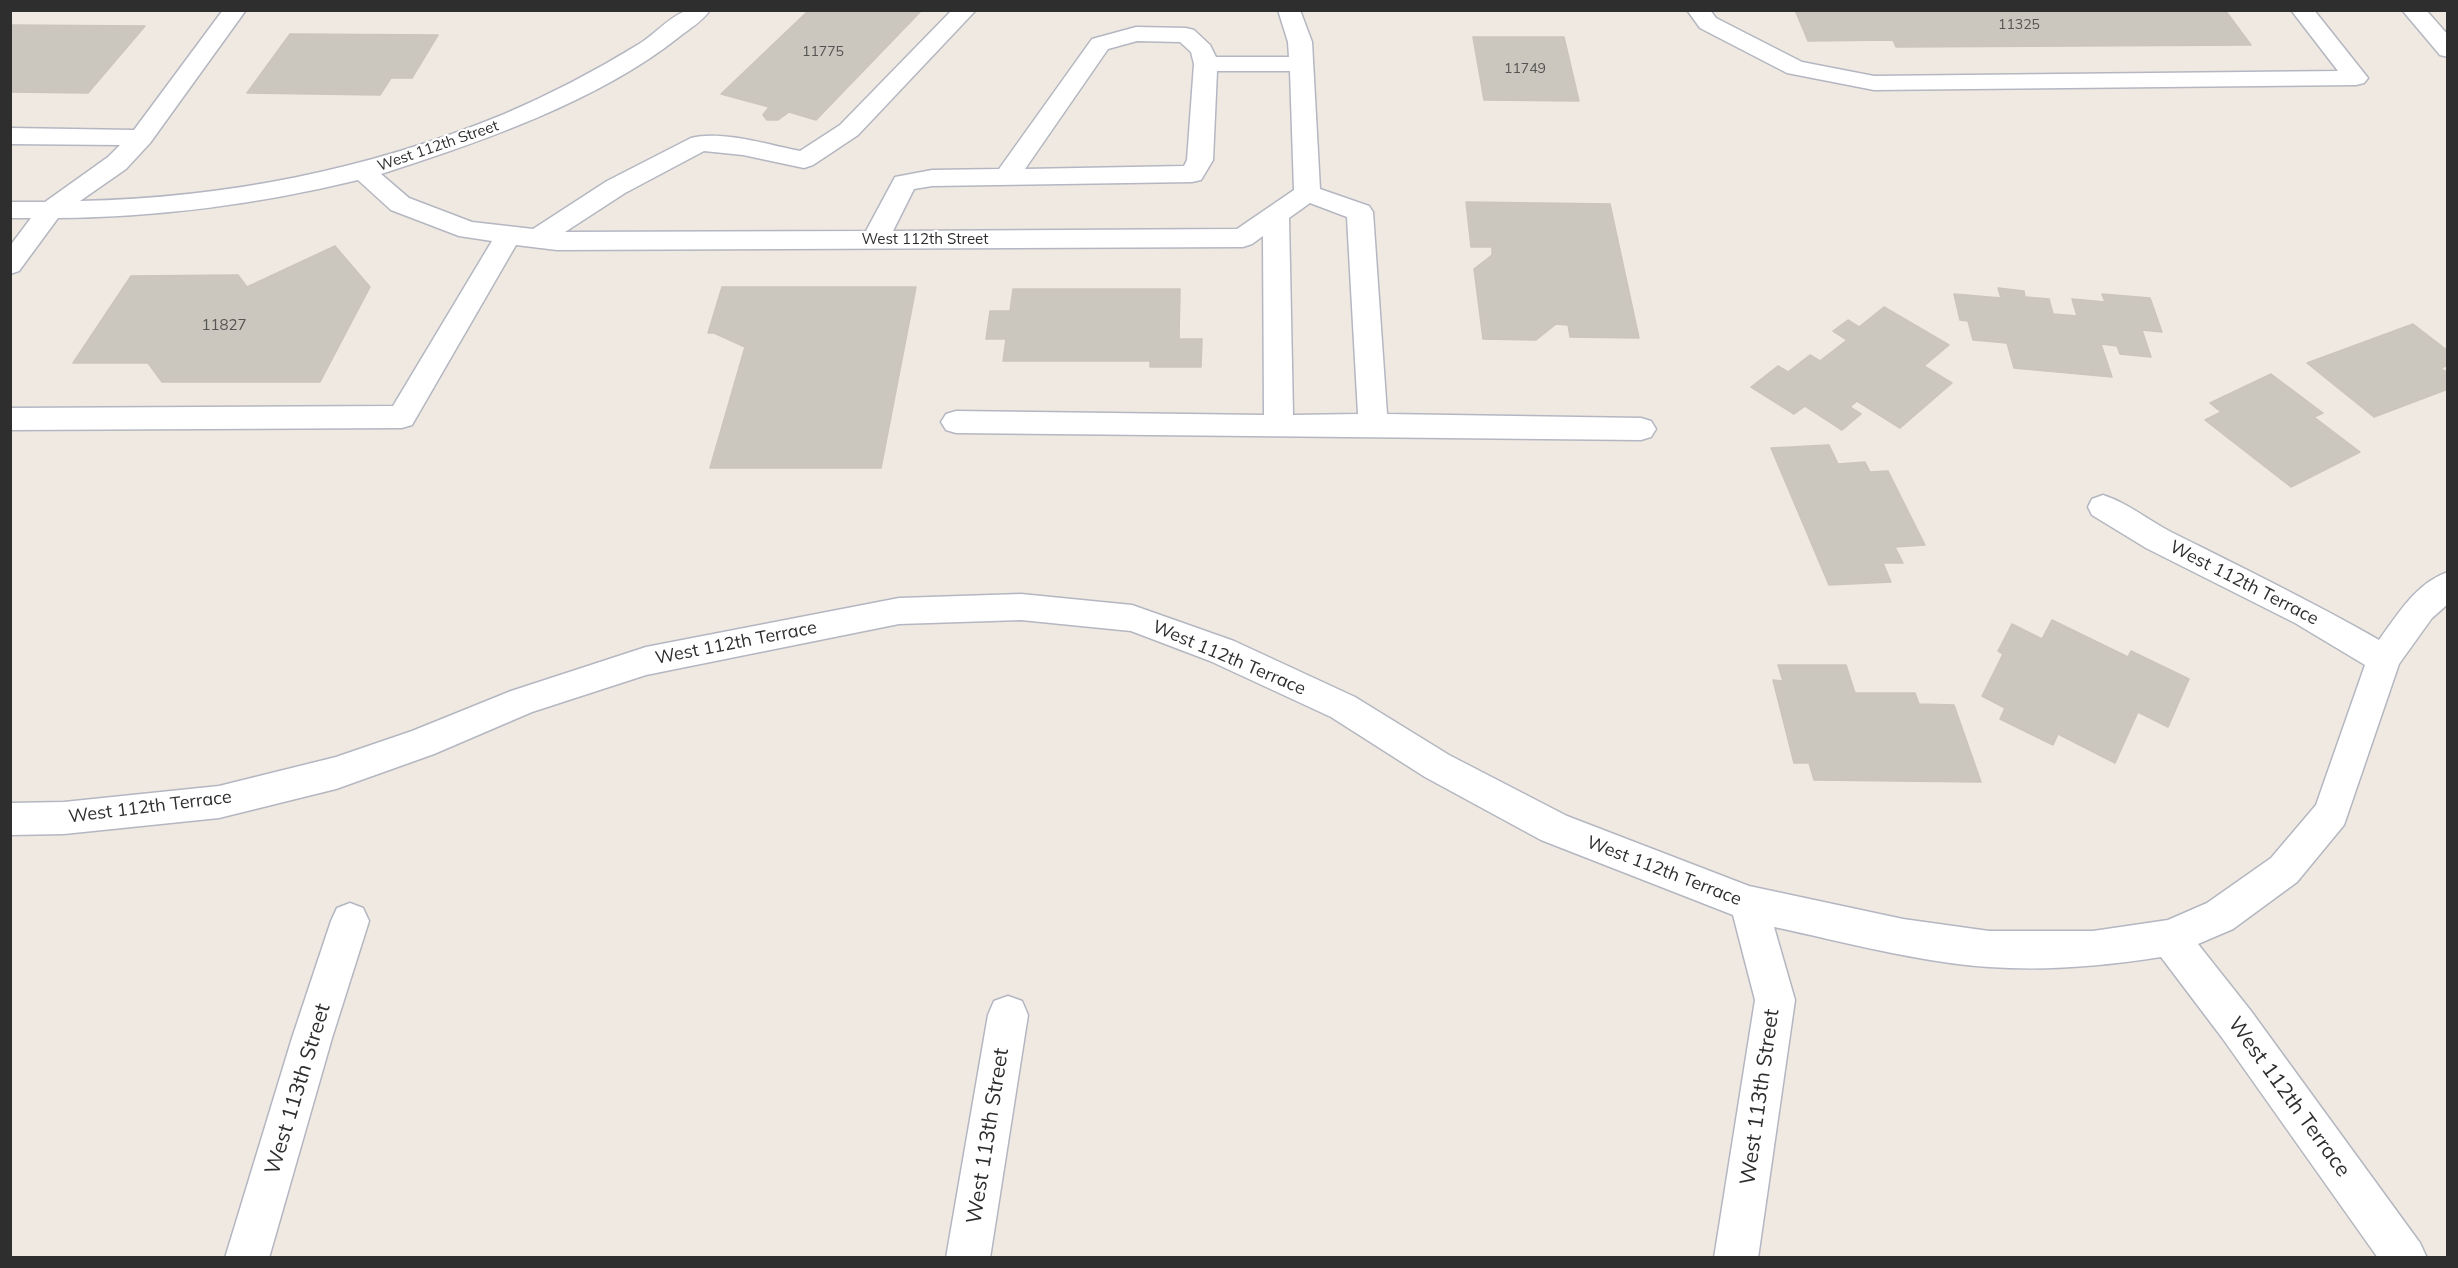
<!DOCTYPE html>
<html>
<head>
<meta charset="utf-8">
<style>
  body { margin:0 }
  #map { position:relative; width:2458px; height:1268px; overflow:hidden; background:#efe9e1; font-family:Mulish,sans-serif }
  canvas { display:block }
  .frame { position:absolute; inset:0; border:12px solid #2e2e2e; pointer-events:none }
</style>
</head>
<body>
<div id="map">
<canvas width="2458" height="1268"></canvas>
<div class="frame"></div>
</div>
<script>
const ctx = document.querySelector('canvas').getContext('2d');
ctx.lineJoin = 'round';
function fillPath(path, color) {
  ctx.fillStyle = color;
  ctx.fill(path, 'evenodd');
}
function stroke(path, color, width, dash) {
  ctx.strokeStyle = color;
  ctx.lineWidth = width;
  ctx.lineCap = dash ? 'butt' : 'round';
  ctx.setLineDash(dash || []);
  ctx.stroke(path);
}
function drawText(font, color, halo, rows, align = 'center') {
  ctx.font = font + ' Mulish,sans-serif';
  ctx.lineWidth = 4.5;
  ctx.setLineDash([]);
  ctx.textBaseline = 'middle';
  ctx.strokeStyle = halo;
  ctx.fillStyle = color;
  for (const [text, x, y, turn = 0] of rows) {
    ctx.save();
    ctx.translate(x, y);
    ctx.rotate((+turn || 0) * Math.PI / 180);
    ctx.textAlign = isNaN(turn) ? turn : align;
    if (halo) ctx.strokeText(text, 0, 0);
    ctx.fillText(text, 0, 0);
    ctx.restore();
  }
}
const building = new Path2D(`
  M809,10H922L816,120L789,112L778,120H767L763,115L769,107L721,94Z
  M1795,10H2225L2251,45L1896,47L1893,40L1808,41Z
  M10,25L145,26L88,93L10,92Z
  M290,34L438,35L412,78H391L380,95L247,93Z
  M1473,37H1564L1579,101L1484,100Z
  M1466,202L1610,204L1639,338L1570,337L1568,325L1556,324L1536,340L1483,339L1474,269L1492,255V247H1471Z
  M335,246L370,287L320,382H162L148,363H73L131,276L238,275L247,287Z
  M722,287H916L881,468H710L745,347L714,333H708Z
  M1998,288L2024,291L2025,297L2049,299L2053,314L2077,316L2072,299L2105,302L2102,294L2150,298L2162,332L2142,330L2151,357L2120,354L2117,346L2101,344L2112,377L2014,368L2007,343L1973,340L1968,321L1960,320L1954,294L2001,298Z
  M1013,289H1180L1179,339H1202L1201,367H1150V361H1003L1006,339H986L990,311H1010Z
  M1884,307L1949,345L1924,366L1952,383L1900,428L1857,401L1850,407L1861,414L1842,430L1805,406L1794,414L1751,387L1778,366L1788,372L1810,355L1820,361L1847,340L1833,331L1848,320L1859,327Z
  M2413,324L2448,351V365L2441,368L2448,373V389L2374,417L2307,363Z
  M2271,374L2323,413L2314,417L2360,452L2291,487L2205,420L2221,412L2210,403Z
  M1829,445L1838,464L1865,462L1870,472L1888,471L1925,545L1895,547L1903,563H1883L1891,582L1829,585L1771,448Z
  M2052,620L2128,657L2131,651L2189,679L2168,727L2138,712L2115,763L2058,734L2053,745L2000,719L2005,708L1982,696L2003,654L1998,651L2012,624L2042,639Z
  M1778,665H1846L1855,693H1915L1919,704L1954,705L1981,782L1814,780L1809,763H1794L1773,680L1783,681Z`);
const minor = new Path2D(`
  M223,10H246L150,143L126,169L80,201C226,198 367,170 502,115C549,95 595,71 639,44C654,35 667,19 683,12C690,8 702,10 710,10C703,21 689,29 679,37C599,101 478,143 381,174L409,198L472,222L533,229L607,181L691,138C722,130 769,145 800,151L840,125L952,10H976L858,135L813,165L804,168L743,155L704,151L625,193L565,232L866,231L895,177L932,170L999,169L1092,39L1136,27L1186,28L1194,30L1210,45L1216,57H1289L1288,42L1278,10H1300L1312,42L1320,189L1369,206L1373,212L1387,414L1641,418L1651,421L1656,429L1651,437L1641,440L956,433L946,430L941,422L946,414L956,411L1264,415L1263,236L1252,244L1243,247L557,250L516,245L412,425L402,428L10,430V408L393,406L492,241L459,236L391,210L358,180C259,204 161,217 58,218L19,271L10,274V246L31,218H10V202H45L108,157L120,145L10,144V128L134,130ZM1137,41L1180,42L1191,52L1194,64L1187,160L1184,166L1025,169L1108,49ZM1217,71H1290L1294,190L1237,229L893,231L914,189L932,186L1192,182L1201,180L1213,160ZM1310,203L1347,217L1358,414L1293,415L1289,218Z
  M1687,10H1710L1716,18L1802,62L1874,76L2338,71L2291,10H2314L2368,78L2364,83L2356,85L1874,90L1787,73L1700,28Z
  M2402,10H2426L2448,35V57L2440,55Z
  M2103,495C2128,503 2148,520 2171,532C2241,567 2311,601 2379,640C2398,614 2416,583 2448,572V604L2432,618L2399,664L2344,825L2297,882L2233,929L2198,944L2251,1011L2420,1243L2427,1258H2378L2223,1039L2161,957C2104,966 2047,971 1989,967C1917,962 1845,942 1774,927L1795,1000L1758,1258H1714L1755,1000L1733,915L1541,840L1425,777L1331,717L1210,661L1131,631L1021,620L899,624L646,675L532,712L434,754L336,789L219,818L64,834L10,835V803L64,802L219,786L336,757L412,731L511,691L646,647L899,598L1021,594L1132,605L1234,641L1355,697L1449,755L1567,816L1749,886L1903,919L1989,931H2093L2168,920L2207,903L2271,858L2316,805L2365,665L2295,623L2146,548L2092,515L2088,507L2092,499Z
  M350,903L363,908L369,921L332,1038L269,1258H225L292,1038L331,921L337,908Z
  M1008,996L1022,1001L1028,1015L990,1258H946L988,1015L994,1001Z`);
const farNumbernames = [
  ["11325",2019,25],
  ["11775",823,52],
  ["11749",1525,69]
];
const farStreetnames = [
  ["West 112th Street",438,146,-19],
  ["West 112th Street",925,239]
];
const numberNames = [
  ["11827",224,325]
];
const streetNames = [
  ["West 112th Terrace",2244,583,27],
  ["West 112th Terrace",736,643,-11],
  ["West 112th Terrace",1229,658,23],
  ["West 112th Terrace",150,807,-7],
  ["West 112th Terrace",1664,871,21]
];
const nearStreetnames = [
  ["West 113th Street",298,1089,-73],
  ["West 113th Street",1760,1097,-82],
  ["West 112th Terrace",2289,1097,54],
  ["West 113th Street",988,1136,-81]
];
fillPath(building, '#cbc7bf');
stroke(building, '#cbc5ba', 1.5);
stroke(minor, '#b4b7c1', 3);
fillPath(minor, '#fff');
drawText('14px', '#555452', null, farNumbernames);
drawText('15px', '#2e2e2e', '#fff', farStreetnames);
drawText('15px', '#555452', null, numberNames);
drawText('18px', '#2e2e2e', '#fff', streetNames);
drawText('21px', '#2e2e2e', '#fff', nearStreetnames);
</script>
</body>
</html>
